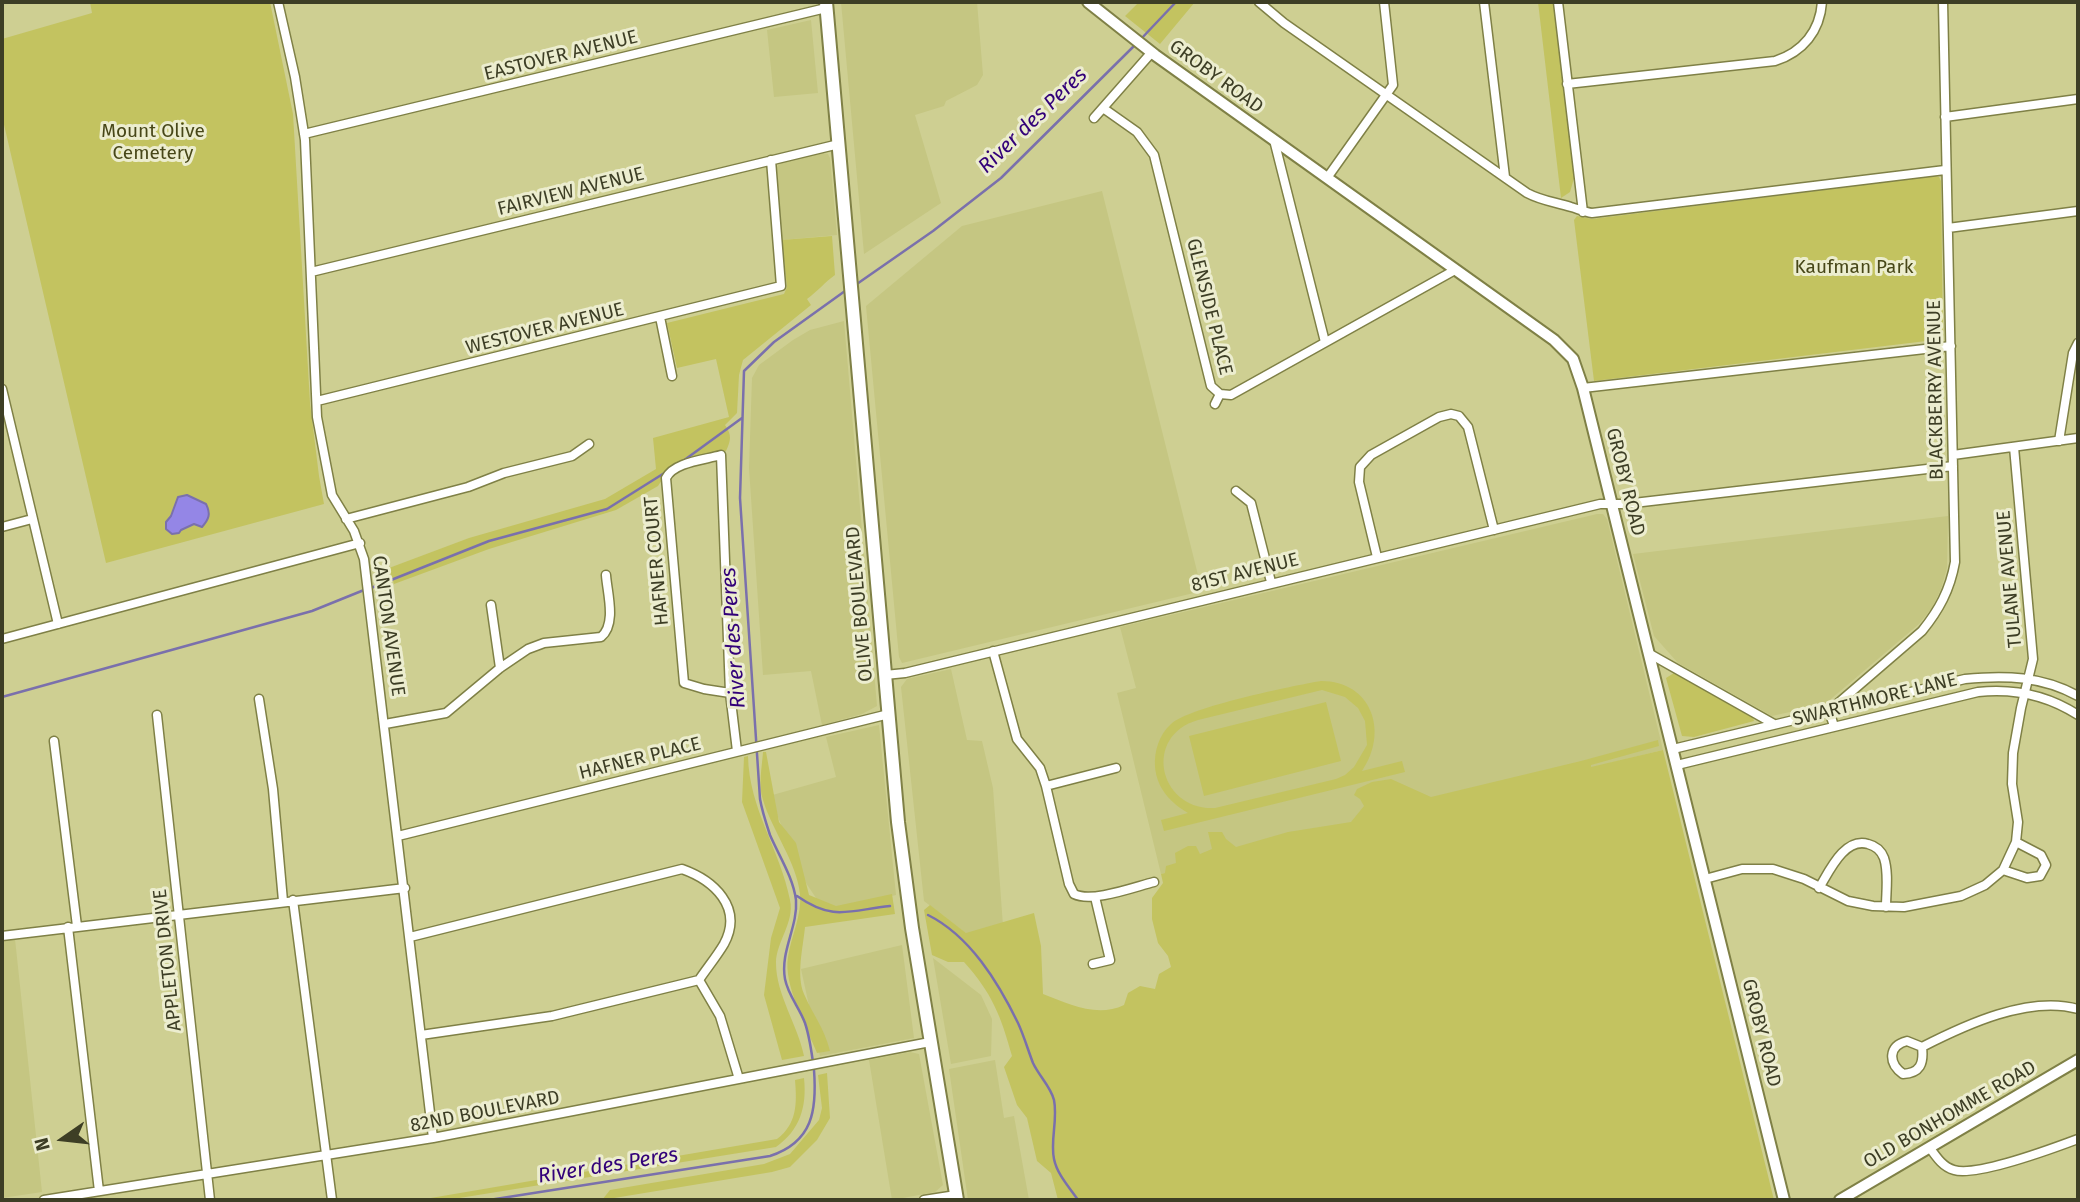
<!DOCTYPE html>
<html>
<head>
<meta charset="utf-8">
<style>
  body { margin:0 }
  #map { position:relative; width:2080px; height:1202px; overflow:hidden; background:#cecf92; font-family:"Fira Sans",sans-serif }
  canvas { display:block }
  .frame { position:absolute; inset:0; border:4px solid #3d3e25; pointer-events:none }
  .north { position:absolute; left:28px; top:1104px; width:70px; height:70px; -webkit-text-stroke:5px #ecedcf; paint-order:stroke; rotate:256deg; font-size:19px; font-weight:700; line-height:28px; text-align:center; color:#3d3e25 }
  .north::after { content:''; display:block; margin:auto; width:24px; height:32px; background:#3d3e25; clip-path:polygon(50% 0,100% 100%,50% 72%,0 100%) }
</style>
</head>
<body>
<div id="map">
<canvas width="2080" height="1202"></canvas>
<div class="frame"></div>
<div class="north">N</div>
</div>
<script>
const ctx = document.querySelector('canvas').getContext('2d');
ctx.lineJoin = 'round';
function fillPath(path, color) {
  ctx.fillStyle = color;
  ctx.fill(path, 'evenodd');
}
function stroke(path, color, width, dash) {
  ctx.strokeStyle = color;
  ctx.lineWidth = width;
  ctx.lineCap = dash ? 'butt' : 'round';
  ctx.setLineDash(dash || []);
  ctx.stroke(path);
}
function drawText(font, color, halo, rows, align = 'center') {
  ctx.font = font + ' "Fira Sans",sans-serif';
  ctx.lineWidth = 6;
  ctx.setLineDash([]);
  ctx.textBaseline = 'middle';
  ctx.strokeStyle = halo;
  ctx.fillStyle = color;
  for (const [text, x, y, turn = 0] of rows) {
    ctx.save();
    ctx.translate(x, y);
    ctx.rotate((+turn || 0) * Math.PI / 180);
    ctx.textAlign = isNaN(turn) ? turn : align;
    if (halo) ctx.strokeText(text, 0, 0);
    ctx.fillText(text, 0, 0);
    ctx.restore();
  }
}
const built = new Path2D(`
  M841,2H977L983,75L977,85L946,101L944,106L915,115L941,203L864,254Z
  M811,20L818,93L774,97L767,30Z
  M822,153L828,154L830,158L837,235L782,240L776,167L782,162Z
  M1102,191L1202,591L902,663L899,657L866,306L962,226Z
  M844,321L877,706L862,714L822,725L811,671L763,675L749,468L752,378L759,365L793,340L810,330Z
  M1597,514H1603L1607,519L1663,750L1161,874L1117,693L1136,688L1120,627Z
  M1948,516L1947,568L1941,589L1932,608L1919,624L1825,704L1772,716L1678,663L1654,636L1633,554Z
  M951,669L967,740L982,741L993,788L1003,926L967,934L924,901L901,687L907,679Z
  M879,725L896,895L836,908L818,901L806,883L769,796L836,777L826,737Z
  M15,939L42,1192L2,1198V941Z
  M902,945L914,1038L820,1056L801,969Z
  M933,958L981,995L992,1019L991,1056L951,1064Z
  M910,1052L919,1054L943,1185L935,1192L892,1200L869,1060Z
  M995,1060L1004,1118L1014,1116L1029,1200H968L949,1069Z`);
const green = new Path2D(`
  M90,2H270L293,114L310,403L319,476L324,504L106,563L2,116V39L92,13Z
  M1139,2H1195L1160,44L1125,16Z
  M1538,2H1553L1574,178L1570,192L1561,198Z
  M1935,176L1939,177L1941,181L1943,339L1594,381L1574,220L1577,216L1592,219Z
  M832,236L835,275C825,282 818,291 807,299L811,305L743,360L739,375L737,413L725,425C732,435 731,440 726,451L696,456L665,475L658,486L616,510L489,549L394,584L389,568L469,538L605,499L656,469L653,438L729,417L716,359L677,368L667,323L784,294L787,287L782,240Z
  M1674,673L1753,718L1754,721L1694,737L1682,736L1666,678Z
  M1321,681C1372,681 1389,732 1362,771L1402,761L1405,772L1164,831L1161,820L1188,813C1171,803 1157,789 1155,767C1154,751 1159,735 1171,724C1189,707 1292,686 1321,681ZM1322,690L1345,697L1358,708L1365,721L1367,745L1354,767L1345,775L1336,779L1215,808C1159,811 1142,736 1198,720Z
  M1326,702L1341,761L1204,796L1189,736Z
  M1658,740L1659,746L1591,765V767L1663,750L1774,1200H1058L1051,1173L1037,1161L1027,1118L1017,1105L1004,1067L1012,1056C1001,1016 992,993 964,962H948L932,955L924,910L930,905L966,933L1034,913L1041,946L1043,994C1069,1004 1097,1018 1124,1005L1128,993L1140,986L1155,989L1159,974L1171,967L1168,956L1158,943L1152,919V898L1163,883L1161,874L1165,873L1166,866L1176,863L1175,853L1188,846H1196L1200,854L1212,849L1208,832H1222L1226,839L1236,847L1288,832L1351,822L1364,806L1360,799L1354,795L1357,789L1372,782L1391,779L1431,797L1581,761Z
  M763,752H766L779,822L796,843L809,895L836,906L892,894L895,914L805,927C803,948 796,975 804,994C813,1015 824,1027 830,1051L817,1053C807,1028 783,984 788,957C791,936 802,916 800,894C797,863 772,830 763,800C758,786 762,767 763,752Z
  M748,756C749,809 780,849 790,900C795,922 776,942 776,963C776,995 798,1025 804,1056L782,1060L764,995L771,938L780,908L742,802L744,757Z
  M827,1073L830,1118L817,1140L790,1167L772,1172L602,1200L610,1190L764,1164L790,1154L819,1120L822,1108L818,1075Z
  M804,1078C807,1107 800,1130 776,1147L447,1200H419L777,1139C797,1124 797,1104 795,1080Z`);
const water = new Path2D(`
  M187,495L206,504C211,514 209,519 202,527L194,524L181,530L179,533L172,534L166,529V522L171,516L178,497Z`);
const stream = new Path2D(`
  M1140,40L1176,2
  M854,286L933,231L1001,178L1135,45
  M683,461L742,418
  M371,588L489,541L607,509L666,472
  M2,697L312,611L364,590
  M797,896C834,922 850,910 890,906
  M928,915C970,936 998,982 1018,1023C1024,1036 1028,1050 1033,1063C1039,1076 1051,1087 1054,1100C1058,1120 1050,1140 1054,1159C1057,1174 1069,1187 1078,1200
  M489,1200L770,1156C813,1142 817,1110 814,1070C812,1054 810,1038 805,1023C799,1007 788,995 785,979C780,951 798,927 796,900C793,877 779,856 770,835C766,823 762,811 760,799L740,498L744,371L774,342L845,291`);
const street = new Path2D(`
  M278,2L295,77L305,140L317,417L332,495L354,531L364,559L433,1138
  M1259,2L1284,23L1527,193C1542,201 1555,202 1571,207C1578,209 1585,212 1592,213L1945,170
  M1484,2L1505,177
  M1558,2L1583,212
  M1567,84L1775,61C1803,52 1820,31 1822,2
  M1103,108L1137,132L1154,155L1211,386L1220,394L1231,395L1455,270
  M1945,117L2078,99
  M1094,118L1152,52
  M304,134L826,8
  M1274,140L1325,342
  M1327,178L1393,85L1384,2
  M1948,228L2078,211
  M311,272L839,144
  M660,317L672,376
  M1583,388L1951,346
  M2,389L58,624
  M317,401L781,286L771,160
  M1215,404L1220,394
  M2059,441L2073,353L2078,343
  M1953,455L2078,438
  M1236,491L1251,503L1271,582
  M346,519L468,487L504,473L572,456L589,444
  M2,527L32,519
  M1377,557L1359,482L1360,467L1371,455L1439,417L1451,414L1459,416L1468,427L1494,530
  M491,605L500,668
  M2,639L360,543
  M993,651L1017,739L1040,768L1046,786L1069,884L1074,894C1092,903 1134,887 1154,882
  M1650,654L1774,724
  M885,675L905,673L1600,504H1625L1953,466
  M730,693L704,689L684,683L666,478C674,462 704,460 721,455L730,693L737,751
  M259,699L273,789L283,901
  M157,715L210,1200
  M385,724L446,713L500,668L528,649L544,643L601,637C617,624 607,592 606,575
  M1834,726L1829,711L1922,631C1939,610 1950,590 1955,562L1943,2
  M54,741L77,926
  M1673,749L1965,679C2005,675 2042,676 2078,696
  M1677,765L1978,692C2015,688 2047,695 2078,715
  M1046,786L1116,768
  M398,836L889,714
  M2003,870L2027,878L2040,876L2046,865L2041,855L2016,842
  M1705,879L1742,869H1773L1804,879L1848,901L1873,906L1904,907L1961,896L1985,885L2003,870L2016,842L2018,822L2012,784L2013,753L2021,708L2033,659L2014,447
  M1819,888C1829,872 1844,837 1868,844C1876,846 1881,850 1884,858C1889,873 1886,892 1886,907
  M293,900L332,1200
  M68,927L99,1191
  M2,936L405,888
  M410,937L682,869C713,880 744,907 724,944C717,956 707,968 699,980L720,1016L739,1079
  M1093,964L1110,960L1095,897
  M421,1035L552,1016L699,980
  M1907,1041L1922,1047C1924,1064 1920,1073 1903,1074C1888,1063 1888,1046 1907,1041Z
  M1922,1047C1965,1025 2029,995 2078,1009
  M1930,1148C1937,1158 1943,1167 1954,1170C1977,1177 2054,1148 2078,1139
  M44,1200L433,1138L930,1042
  M924,1200L956,1195`);
const secondary = new Path2D(`
  M1088,2L1155,55L1554,340L1573,359L1583,388L1784,1200
  M1840,1200L2078,1060`);
const primary = new Path2D(`
  M826,2L898,822L912,928L957,1200`);
const streetNames = [
  ["EASTOVER AVENUE",561,56,-14],
  ["GROBY ROAD",1216,77,36],
  ["FAIRVIEW AVENUE",571,192,-14],
  ["GLENSIDE PLACE",1209,307,76],
  ["WESTOVER AVENUE",545,329,-14],
  ["BLACKBERRY AVENUE",1936,390,-91],
  ["GROBY ROAD",1625,482,76],
  ["HAFNER COURT",657,561,-95],
  ["81ST AVENUE",1245,573,-14],
  ["TULANE AVENUE",2010,579,-95],
  ["OLIVE BOULEVARD",860,604,-95],
  ["CANTON AVENUE",388,626,82],
  ["SWARTHMORE LANE",1875,700,-14],
  ["HAFNER PLACE",640,759,-14],
  ["APPLETON DRIVE",168,960,-96],
  ["GROBY ROAD",1761,1033,76],
  ["82ND BOULEVARD",485,1112,-11],
  ["OLD BONHOMME ROAD",1950,1115,-30]
];
const parkNames = [
  ["Mount Olive",153,132],
  ["Cemetery",153,154],
  ["Kaufman Park",1854,268]
];
const waterNames = [
  ["River des Peres",1033,121,-44],
  ["River des Peres",734,638,-94],
  ["River des Peres",608,1166,-9]
];
fillPath(built, '#c5c682');
fillPath(green, '#c3c360');
fillPath(water, '#9486e6');
stroke(water, '#7a70ac', 2);
stroke(stream, '#7a70ac', 2.5);
stroke(street, '#7f8046', 11);
stroke(secondary, '#7f8046', 14);
stroke(primary, '#7f8046', 16);
stroke(street, '#fff', 8);
stroke(secondary, '#fff', 10);
stroke(primary, '#fff', 12);
drawText('19px', '#3d3e25', '#ecedcf', streetNames);
drawText('19px', '#474718', '#ecedcf', parkNames);
drawText('italic 21px', '#320179', '#ecedcf', waterNames);
</script>
</body>
</html>
